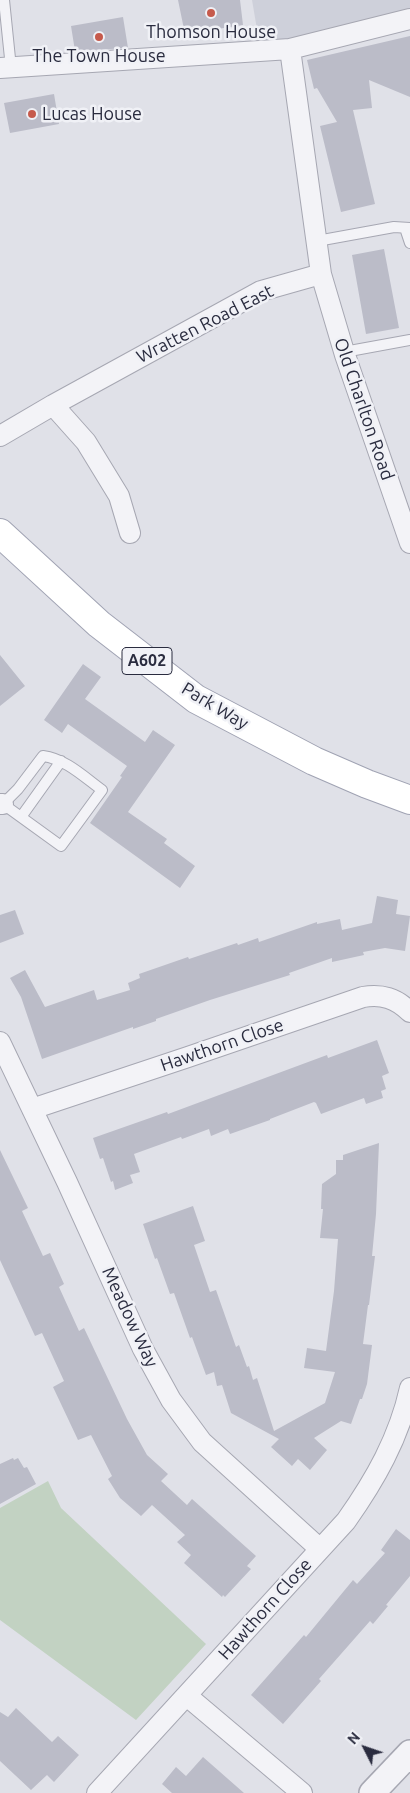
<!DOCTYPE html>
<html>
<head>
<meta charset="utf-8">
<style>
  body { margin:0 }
  #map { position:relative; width:410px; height:1793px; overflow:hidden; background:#e0e1e8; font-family:Ubuntu,sans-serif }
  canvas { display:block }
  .north { position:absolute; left:340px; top:1723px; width:50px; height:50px; -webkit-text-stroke:4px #f0f1f6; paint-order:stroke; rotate:311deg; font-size:14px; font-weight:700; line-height:20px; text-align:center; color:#2a2c3f }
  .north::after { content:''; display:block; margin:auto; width:18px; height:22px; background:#2a2c3f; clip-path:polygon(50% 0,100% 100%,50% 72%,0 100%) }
</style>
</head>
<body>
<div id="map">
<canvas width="410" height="1793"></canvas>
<div class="north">N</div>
</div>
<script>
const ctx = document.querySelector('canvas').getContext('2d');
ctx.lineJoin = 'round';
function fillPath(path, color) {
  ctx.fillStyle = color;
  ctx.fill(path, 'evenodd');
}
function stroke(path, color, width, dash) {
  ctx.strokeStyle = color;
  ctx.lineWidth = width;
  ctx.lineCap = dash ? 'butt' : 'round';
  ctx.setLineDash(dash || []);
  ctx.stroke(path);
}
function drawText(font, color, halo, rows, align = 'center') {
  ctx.font = font + ' Ubuntu,sans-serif';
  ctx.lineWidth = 5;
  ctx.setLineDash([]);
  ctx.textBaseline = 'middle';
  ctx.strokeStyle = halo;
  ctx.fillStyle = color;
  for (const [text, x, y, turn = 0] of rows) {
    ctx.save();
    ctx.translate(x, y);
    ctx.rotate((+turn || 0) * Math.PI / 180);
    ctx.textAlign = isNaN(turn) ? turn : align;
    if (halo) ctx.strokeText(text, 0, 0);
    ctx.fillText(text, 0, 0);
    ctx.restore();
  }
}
const built = new Path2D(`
  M252,0H410V9L260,47Z`);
const green = new Path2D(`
  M48,1481L61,1508L206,1644L136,1720L0,1620V1508Z`);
const building = new Path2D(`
  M178,0H240L243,25L185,34Z
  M123,17L128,48L75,51L71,26Z
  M410,36V97L369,80L372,108L353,110L375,204L341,212L320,126L337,122L317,88L314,89L307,60Z
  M54,94L59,124L10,133L4,103Z
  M384,249L399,328L366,334L352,255Z
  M0,655L25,686L0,706Z
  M83,664L101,677L85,699L145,742L153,730L175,745L128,812L167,839L164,843L195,866L180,888L90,823L122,777L120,776L127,766L68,724L62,733L44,720Z
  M377,896L398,900L396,914L410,916L405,951L385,948L363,952L364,955L332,962V958L289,973L290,975L210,1000L156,1019V1021L133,1029V1027L42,1059L21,997L10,978L25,970L45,1007L94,990L97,1000L130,990L128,983L140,978L139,974L188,957L189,959L237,943L238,945L258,938L259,942L317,922V924L340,919L342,930L372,923Z
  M15,910L24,934L0,943V915Z
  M377,1040L389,1073L382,1076L386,1089L381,1091L383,1098L366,1104L364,1098L321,1114L316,1103L314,1102L270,1119V1120L230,1134L228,1129L211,1136L209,1129L182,1139L181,1137L134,1154L140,1172L130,1175L133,1183L115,1190L113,1181L111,1182L103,1158L100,1159L93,1138L167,1112L168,1114L327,1055L328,1058Z
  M379,1143L376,1214L372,1256H375L369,1305H368L363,1344L372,1345L367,1384L362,1399H360L351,1424L341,1421L314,1438L327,1450L310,1470L298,1459L292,1466L271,1447L279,1439L231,1413L222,1385L217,1386L214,1372L206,1375L192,1337L190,1338L174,1293L170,1294L157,1258L155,1259L143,1224L193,1206L205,1241L194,1245L210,1292L216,1290L236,1347L239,1345L247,1367L249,1366L253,1380L257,1378L274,1431L325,1403L335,1372L304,1368L307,1348L326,1351L334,1291L338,1239L320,1238L323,1209H321L322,1184L336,1174V1160H343V1155Z
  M0,1150L28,1208L22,1211L43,1256L50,1253L64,1284L59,1287L79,1331L84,1328L127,1419L147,1455L168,1474L161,1481L187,1505L192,1499L256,1556L247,1566L251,1569L225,1597L223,1595L222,1597L184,1563L191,1555L177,1542L185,1535L152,1505L141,1516L120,1498L108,1479L112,1476L91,1435L78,1440L53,1387L64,1381L42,1333L35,1336L0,1260Z
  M13,1458L14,1460L18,1458L24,1468L27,1467L36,1484L0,1504V1464Z
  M396,1529L410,1540V1576L386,1605L388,1606L373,1624L370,1621L319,1679L321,1681L283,1724L251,1695L304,1635L306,1637L353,1580L357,1584L385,1553L381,1550Z
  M16,1708L52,1742L58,1736L79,1755L54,1782L47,1775L31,1790L0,1761V1712L8,1717Z
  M203,1757L244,1793H172L162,1784L176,1767L186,1776Z`);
const service = new Path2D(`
  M4,0L11,68
  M405,228L410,243
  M317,241L394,227L410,228
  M344,352L410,340
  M43,756C66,759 84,777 102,790L61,846L3,804L18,789Z
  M21,817L61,761`);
const minor = new Path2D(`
  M290,49L321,274L345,355L410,543
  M0,68L290,49L410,19
  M53,405L86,442L119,496L130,533
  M0,436L53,405L261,291L321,274
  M0,804H3
  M0,1042L67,1182L143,1349L171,1400L202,1442L320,1549
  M32,1109L188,1057L363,997C382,994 396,998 410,1012
  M187,1696L302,1793
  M97,1793L346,1521C375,1480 399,1438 410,1388`);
const tertiary = new Path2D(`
  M372,1793L410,1753`);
const primary = new Path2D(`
  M0,533L99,624L196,699L314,761L367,784L410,800`);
const markers = [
  [211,13,5,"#c65a4c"],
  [99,37,5,"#c65a4c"],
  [32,114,5,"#c65a4c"]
];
const shields = [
  [147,661,50]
];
const shieldNames = [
  ["A602",147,661]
];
const poiNames = [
  ["Thomson House",211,32],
  ["The Town House",99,56],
  ["Lucas House",42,114,"left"]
];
const streetNames = [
  ["Wratten Road East",205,324,-27],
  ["Old Charlton Road",364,409,71],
  ["Park Way",215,706,31],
  ["Hawthorn Close",222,1045,-19],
  ["Meadow Way",130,1317,65],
  ["Hawthorn Close",265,1609,-48]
];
fillPath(built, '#ced0da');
fillPath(green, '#c2d2c2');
fillPath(building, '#bbbcc8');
stroke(service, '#a6a7b2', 12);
stroke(minor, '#a6a7b2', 22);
stroke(tertiary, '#a6a7b2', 28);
stroke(primary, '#a0a3b3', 30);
stroke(service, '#f3f3f7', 10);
stroke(minor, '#f3f3f7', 20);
stroke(tertiary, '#f3f3f7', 25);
stroke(primary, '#fff', 28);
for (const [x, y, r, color] of markers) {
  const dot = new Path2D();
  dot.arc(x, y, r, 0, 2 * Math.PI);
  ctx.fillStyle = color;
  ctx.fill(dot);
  stroke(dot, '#f0f1f6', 2);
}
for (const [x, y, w] of shields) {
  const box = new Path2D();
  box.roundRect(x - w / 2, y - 13.5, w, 27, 4);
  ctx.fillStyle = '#f0f1f6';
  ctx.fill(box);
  stroke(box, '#2a2c3f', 1);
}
drawText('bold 16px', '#2a2c3f', null, shieldNames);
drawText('18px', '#2a2c3f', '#f0f1f6', poiNames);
drawText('18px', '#2a2c3f', '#f0f1f6', streetNames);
</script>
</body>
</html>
